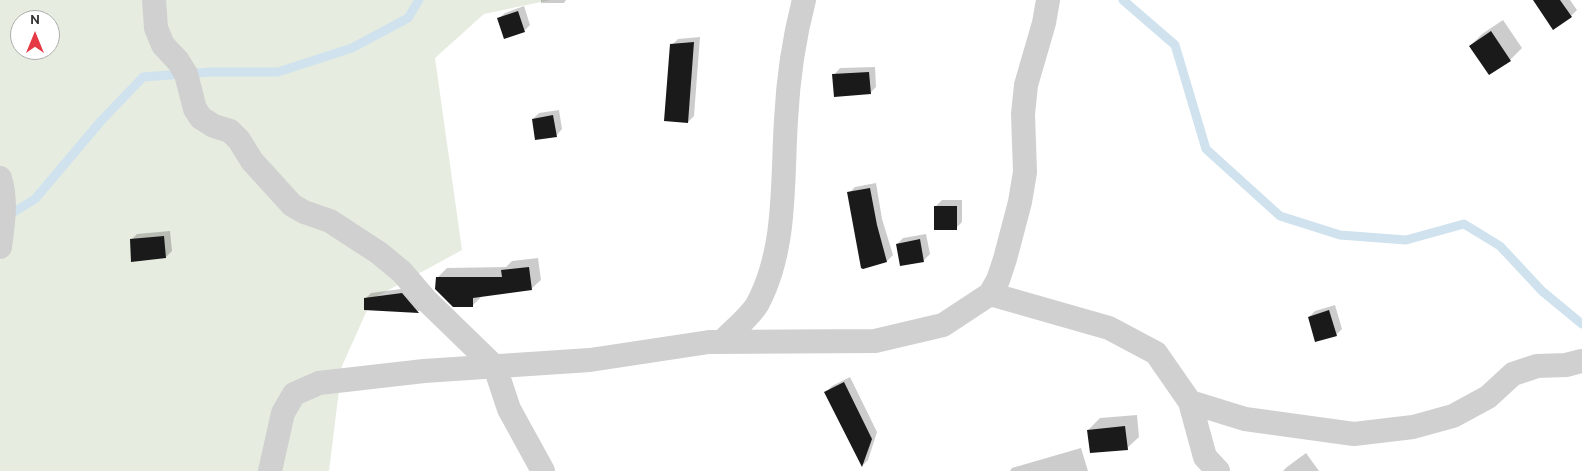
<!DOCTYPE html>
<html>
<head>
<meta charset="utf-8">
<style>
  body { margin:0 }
  #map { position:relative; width:1582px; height:471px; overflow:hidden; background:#fff; font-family:Overpass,sans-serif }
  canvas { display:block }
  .north { position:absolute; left:10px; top:10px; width:50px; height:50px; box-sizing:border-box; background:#fff; border:1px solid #adadad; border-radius:50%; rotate:0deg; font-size:14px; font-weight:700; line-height:20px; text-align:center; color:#333 }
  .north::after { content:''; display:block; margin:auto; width:18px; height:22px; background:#e63946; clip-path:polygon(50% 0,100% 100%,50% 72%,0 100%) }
</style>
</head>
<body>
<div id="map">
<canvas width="1582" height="471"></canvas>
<div class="north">N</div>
</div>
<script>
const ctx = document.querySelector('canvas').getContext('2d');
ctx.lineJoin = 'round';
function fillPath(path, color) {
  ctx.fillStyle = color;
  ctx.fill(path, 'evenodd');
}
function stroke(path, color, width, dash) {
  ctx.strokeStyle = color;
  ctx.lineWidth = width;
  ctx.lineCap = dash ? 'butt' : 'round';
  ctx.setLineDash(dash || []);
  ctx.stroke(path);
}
const green = new Path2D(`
  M0,0H550L484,14L435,58L462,250L372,299L342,366L329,471H0ZM20,20H50V50H20Z`);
const shadow = new Path2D(`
  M541,0H566L564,3H541Z
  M1548,0H1570L1577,10L1571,16Z
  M524,6L530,25L524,31L498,19L505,13Z
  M1503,20L1522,48L1510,60L1489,74L1470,46L1482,34Z
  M700,37L694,116L688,122L672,45L678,39Z
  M875,67L876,87L870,93L834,75L840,68Z
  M559,110L562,129L556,136L533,119L539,113Z
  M876,183L882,219L893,255L887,261L863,267L849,193L855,187Z
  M942,200H962V222L956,228L936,206Z
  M170,231L172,251L166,257L131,240L137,234Z
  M926,234L930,254L924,260L897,244L903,238Z
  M538,258L541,280L531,289L482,296L473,305L437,278L447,268L506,267L512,261Z
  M408,288L424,306L419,311L365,309V299L371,293Z
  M1335,305L1342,329L1336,335L1309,317L1315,311Z
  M850,377L877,432L868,460L863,465L826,392L832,386Z
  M1137,415L1139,437L1127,448L1088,430L1100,418Z
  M1081,448L1088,471H1010L1012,468Z
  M1306,453L1319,471H1283L1287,467Z`);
const stream = new Path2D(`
  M1123,0L1175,45L1206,149L1280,216L1340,235L1406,240L1464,224L1500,246L1542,291L1582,324
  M6,217L35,199L101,121L143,77L211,72H278L352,48L408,18L419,0`);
const building = new Path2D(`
  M1533,0H1560L1572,17L1553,30Z
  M518,11L525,32L504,39L497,18Z
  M1491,31L1511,61L1489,75L1469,46Z
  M694,42L688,123L664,121L670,44Z
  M869,72L871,94L834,97L832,74Z
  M553,115L557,137L535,140L532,119Z
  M870,188L877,225L887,262L863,269L861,268L847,192Z
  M934,206H957V230H934Z
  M164,236L166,258L131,262L130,239Z
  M920,239L924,262L900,266L896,244Z
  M529,267L532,290L473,298V307H453L435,289L436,277H502L501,270Z
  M402,293L419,313L364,310V298Z
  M1329,310L1337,336L1315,342L1308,317Z
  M844,382L872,439L862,467L824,392Z
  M1125,426L1128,450L1090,453L1087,430Z`);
const street = new Path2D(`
  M154,0L156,28L163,45L178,61L186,74L195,109L201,118L214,126L230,131L239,140L252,161L292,205L304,212L330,221L379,253L402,272L426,300L495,367L509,409L543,471
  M0,178C7,201 3,224 0,247
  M990,294L1109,328L1156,353L1190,402L1205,457L1218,471
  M722,342C731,332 752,315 758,303C787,248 782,181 786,120C788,81 794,38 804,0
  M1190,402L1245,419L1354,434L1413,427L1453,416L1488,397L1513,374L1537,366L1566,365L1582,361
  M270,471L283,413L294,394L319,383L424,371L590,360L709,342L875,341L943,325L990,294L998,280L1005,259L1020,202L1025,172L1023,114L1026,85L1044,23L1048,0`);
fillPath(green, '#e6ecdf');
fillPath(shadow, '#0003');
stroke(stream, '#cfe2ee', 9);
fillPath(building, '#1a1a1a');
stroke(street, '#d0d0d0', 24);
</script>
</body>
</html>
